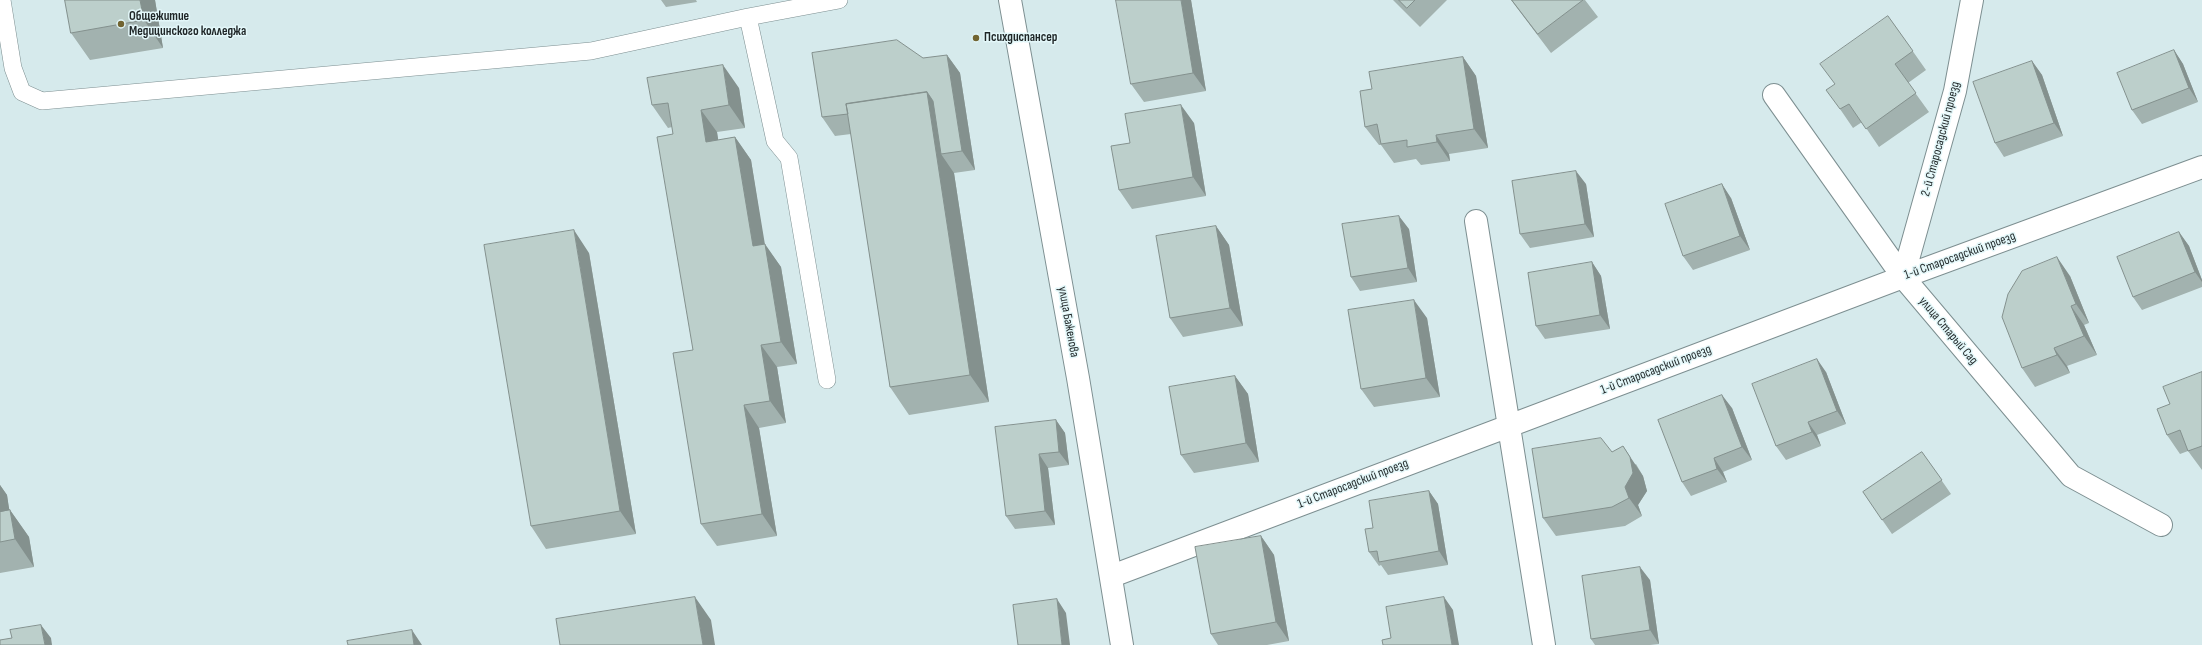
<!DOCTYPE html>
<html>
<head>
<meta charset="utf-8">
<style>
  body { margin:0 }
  canvas { display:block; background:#d6eaec }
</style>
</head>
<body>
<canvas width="2202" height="645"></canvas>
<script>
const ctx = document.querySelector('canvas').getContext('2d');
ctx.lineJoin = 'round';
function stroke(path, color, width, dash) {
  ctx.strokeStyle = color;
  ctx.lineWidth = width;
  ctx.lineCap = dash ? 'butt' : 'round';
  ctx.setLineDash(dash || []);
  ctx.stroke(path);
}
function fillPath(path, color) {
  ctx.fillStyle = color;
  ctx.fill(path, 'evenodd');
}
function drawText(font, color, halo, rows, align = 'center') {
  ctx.font = font + ' "Sofia Sans Condensed",sans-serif';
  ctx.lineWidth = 3;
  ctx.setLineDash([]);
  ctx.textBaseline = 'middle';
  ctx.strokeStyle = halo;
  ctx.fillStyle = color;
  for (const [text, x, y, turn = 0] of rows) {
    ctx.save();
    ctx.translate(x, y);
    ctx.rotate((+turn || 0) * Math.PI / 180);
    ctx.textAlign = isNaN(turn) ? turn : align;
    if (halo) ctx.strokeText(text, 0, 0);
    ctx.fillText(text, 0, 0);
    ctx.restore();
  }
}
const service = new Path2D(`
  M2,0L13,68L22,92L42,101L591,51L748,17L839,0
  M748,17L775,141L789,158L827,380`);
const minor = new Path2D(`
  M1774,95L1903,277L2071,476L2161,525
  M1476,221L1544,645
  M1903,277L1955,91L1972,0
  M1112,576L1903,277L2202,167`);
const tertiary = new Path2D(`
  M1010,0L1078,378L1122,645`);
const wall = new Path2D(`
  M65,0H155L163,48L90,60L71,33Z
  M661,0H696L697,2L666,7Z
  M1191,0L1206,91L1144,102L1131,84Z
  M1393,0H1447L1420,27Z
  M1511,0H1585L1598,17L1551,53Z
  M1888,16L1926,70L1908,83L1929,112L1879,147L1862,122L1853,128L1840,109L1835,84Z
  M2174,50L2183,64L2198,102L2142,124L2132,110Z
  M947,55L960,73L975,170L954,173L989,402L909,415L890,387L851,134L835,136L822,117Z
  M1463,57L1476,76L1488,148L1449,154L1450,161L1421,165L1416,159L1394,163L1381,145H1379L1365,127L1372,89Z
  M2032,61L2042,75L2063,136L2004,157L1995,143Z
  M739,88L745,128L717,132L718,140L735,137L751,160L764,244L781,267L797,364L777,367L786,423L759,428L777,536L717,546L701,524L693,350L673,134L672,127L668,128L652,105Z
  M1194,123L1206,196L1132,209L1119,190L1130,143Z
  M1586,184L1594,237L1530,248L1520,234Z
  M1731,198L1750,250L1693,270L1683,256Z
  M1216,226L1229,245L1243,326L1183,337L1170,318Z
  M1409,229L1417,282L1360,291L1351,277Z
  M2179,232L2189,246L2202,280V287L2142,310L2133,297Z
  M589,253L636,534L546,549L531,526Z
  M1592,262L1601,276L1610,329L1545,339L1536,326Z
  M2070,276L2089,323L2084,325L2097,355L2067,366L2070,373L2035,387L2022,368Z
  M1427,318L1440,397L1374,407L1361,389Z
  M1826,372L1846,424L1817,435L1821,446L1786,460L1776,446Z
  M2202,372V470L2188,451L2180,454L2167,435L2170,404Z
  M1235,376L1248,394L1259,462L1194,473L1181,455Z
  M1732,408L1752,460L1723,472L1727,482L1691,496L1682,482Z
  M1056,420L1065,433L1069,465L1048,468L1055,525L1015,529L1006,516Z
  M1922,452L1951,494L1892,534L1863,492Z
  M1636,464L1643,476L1647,491L1638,505L1642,516L1625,526L1556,536L1543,518Z
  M0,485L7,495L9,510H10L29,537L34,567L0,573Z
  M1429,491L1438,504L1448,565L1388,575L1381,565L1379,566L1369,552L1373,528Z
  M1261,536L1274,555L1289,641L1267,645H1218L1211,634Z
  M1650,580L1659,644L1650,645H1595L1591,639Z`);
const shadedWall = new Path2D(`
  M140,0H155L163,48L144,20Z
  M1181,0H1191L1206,91L1193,73Z
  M2174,50L2183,64L2198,102L2189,88Z
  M947,55L960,73L975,170L962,151Z
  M1463,57L1476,76L1488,148L1474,129Z
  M2032,61L2042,75L2063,136L2054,123Z
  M723,65L739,88L745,128L729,105Z
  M927,92L946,119L941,154L954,173L989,402L970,375Z
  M1181,105L1194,123L1206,196L1193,177Z
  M701,110L717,132L722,164L706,142Z
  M1436,135L1449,154L1450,161L1437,142Z
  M735,137L751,160L769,269L753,246Z
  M1576,171L1586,184L1594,237L1585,224Z
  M1722,184L1731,198L1750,250L1740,236Z
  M1399,216L1409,229L1417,282L1408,268Z
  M1216,226L1229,245L1243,326L1230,308Z
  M574,230L589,253L636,534L620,511Z
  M2179,232L2189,246L2202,280V282L2195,272Z
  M765,244L781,267L797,364L781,342Z
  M2057,257L2070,276L2089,323L2076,304Z
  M1592,262L1601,276L1610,329L1600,315Z
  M1414,300L1427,318L1440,397L1426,378Z
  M2071,306L2084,325L2097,355L2084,336Z
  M761,345L777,367L786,423L770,401Z
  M2054,348L2067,366L2070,373L2057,355Z
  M1817,359L1826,372L1846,424L1837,411Z
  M1235,376L1248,394L1259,462L1246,443Z
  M1722,395L1732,408L1752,460L1742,447Z
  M744,405L759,428L777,536L762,514Z
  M1056,420L1065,433L1069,465L1059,452Z
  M1808,422L1817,435L1821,446L1812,432Z
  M1623,446L1643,476L1647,491L1638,505L1642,516L1629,498L1625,487Z
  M1039,454L1048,468L1055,525L1045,511Z
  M1714,458L1723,472L1727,482L1717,469Z
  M0,485L7,495L14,540L0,519Z
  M1429,491L1438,504L1448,565L1439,551Z
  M10,510L29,537L34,567L15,539Z
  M1261,536L1274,555L1289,641L1276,622Z
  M1640,567L1650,580L1659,644L1650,630Z
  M695,597L711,620L715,645H703Z
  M1444,597L1453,610L1459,645H1452Z
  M1057,599L1066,613L1070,645H1062Z
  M41,625L51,638L52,645H45Z
  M412,630L422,645H414Z`);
const building = new Path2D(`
  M65,0H140L144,20L71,33Z
  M1116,0H1181L1193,73L1131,84Z
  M1399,0H1415L1407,8Z
  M1512,0H1583L1538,34Z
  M1888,16L1913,51L1895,64L1916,93L1866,129L1849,104L1840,109L1826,90L1835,84L1820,64Z
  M897,40L923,58L947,55L962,151L941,154L933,101L927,92L846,104L848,114L822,117L812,53Z
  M2174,50L2189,88L2132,110L2117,73Z
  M1463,57L1474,129L1436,135L1437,142L1407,147V140L1381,144L1377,124L1365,127L1360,91L1372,89L1369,72Z
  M2032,61L2054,123L1995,143L1973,82Z
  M723,65L729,105L701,110L706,142L735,137L753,246L765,244L781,342L761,345L770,401L744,405L762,514L701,524L673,353L693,350L657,137L673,134L668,103L652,105L647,78Z
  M927,92L970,375L890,387L846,104Z
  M1181,105L1193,177L1119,190L1111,146L1130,143L1125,114Z
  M1576,171L1585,224L1520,234L1512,181Z
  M1722,184L1740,236L1683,256L1665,204Z
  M1399,216L1408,268L1351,277L1342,224Z
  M1216,226L1230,308L1170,318L1156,236Z
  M574,230L620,511L531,526L484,245Z
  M2179,232L2195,272L2133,297L2117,257Z
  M2057,257L2076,304L2071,306L2084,336L2054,348L2057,355L2022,368L2002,317L2008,294L2022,271Z
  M1592,262L1600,315L1536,326L1528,273Z
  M1414,300L1426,378L1361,389L1348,310Z
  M1817,359L1837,411L1808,422L1812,432L1776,446L1752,384Z
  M2202,372V446L2188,451L2180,430L2167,435L2157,409L2170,404L2163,387Z
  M1235,376L1246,443L1181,455L1169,387Z
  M1722,395L1742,447L1714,458L1717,469L1682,482L1658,420Z
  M1056,420L1059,452L1039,454L1045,511L1006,516L995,427Z
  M1601,438L1612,452L1623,446L1630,457L1633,473L1625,487L1629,498L1612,507L1543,518L1532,449Z
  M1922,452L1942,480L1882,520L1863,492Z
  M1429,491L1439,551L1379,562L1377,551L1369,552L1365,529L1373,528L1369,501Z
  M10,510L15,539L0,542V512Z
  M1261,536L1276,622L1211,634L1195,547Z
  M1640,567L1650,630L1591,639L1582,576Z
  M695,597L703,645H560L556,619Z
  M1444,597L1452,645H1383L1382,640L1391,638L1386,607Z
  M1057,599L1062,645H1018L1013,605Z
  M41,625L45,645H0V640L12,638L10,630Z
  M412,630L414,645H348L347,641Z`);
const markers = [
  [121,24,4,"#716431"],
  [976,38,4,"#716431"]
];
const poiNames = [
  ["Общежитие",129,17],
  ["Медицинского колледжа",129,32],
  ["Психдиспансер",984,38]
];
const streetNames = [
  ["2-й Старосадский проезд",1941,139,-75],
  ["1-й Старосадский проезд",1960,256,-20],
  ["улица Баженова",1068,322,80],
  ["улица Старый Сад",1948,331,50],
  ["1-й Старосадский проезд",1656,370,-21],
  ["1-й Старосадский проезд",1353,484,-21]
];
stroke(service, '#7d8f91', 18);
stroke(minor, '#7d8f91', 24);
stroke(tertiary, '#7d8f91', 24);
stroke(service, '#fff', 17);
stroke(minor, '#fff', 22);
stroke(tertiary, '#fff', 22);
fillPath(wall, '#a2b2af');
fillPath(shadedWall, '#84918e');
fillPath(building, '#bccfcb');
stroke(building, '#84918e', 1);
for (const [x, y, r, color] of markers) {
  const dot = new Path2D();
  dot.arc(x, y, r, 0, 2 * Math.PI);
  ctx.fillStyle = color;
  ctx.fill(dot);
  stroke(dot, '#e3f7f9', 1.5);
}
drawText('bold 13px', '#1f2627', '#e3f7f9', poiNames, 'left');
drawText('13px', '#1f2627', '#e3f7f9', streetNames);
</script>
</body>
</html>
